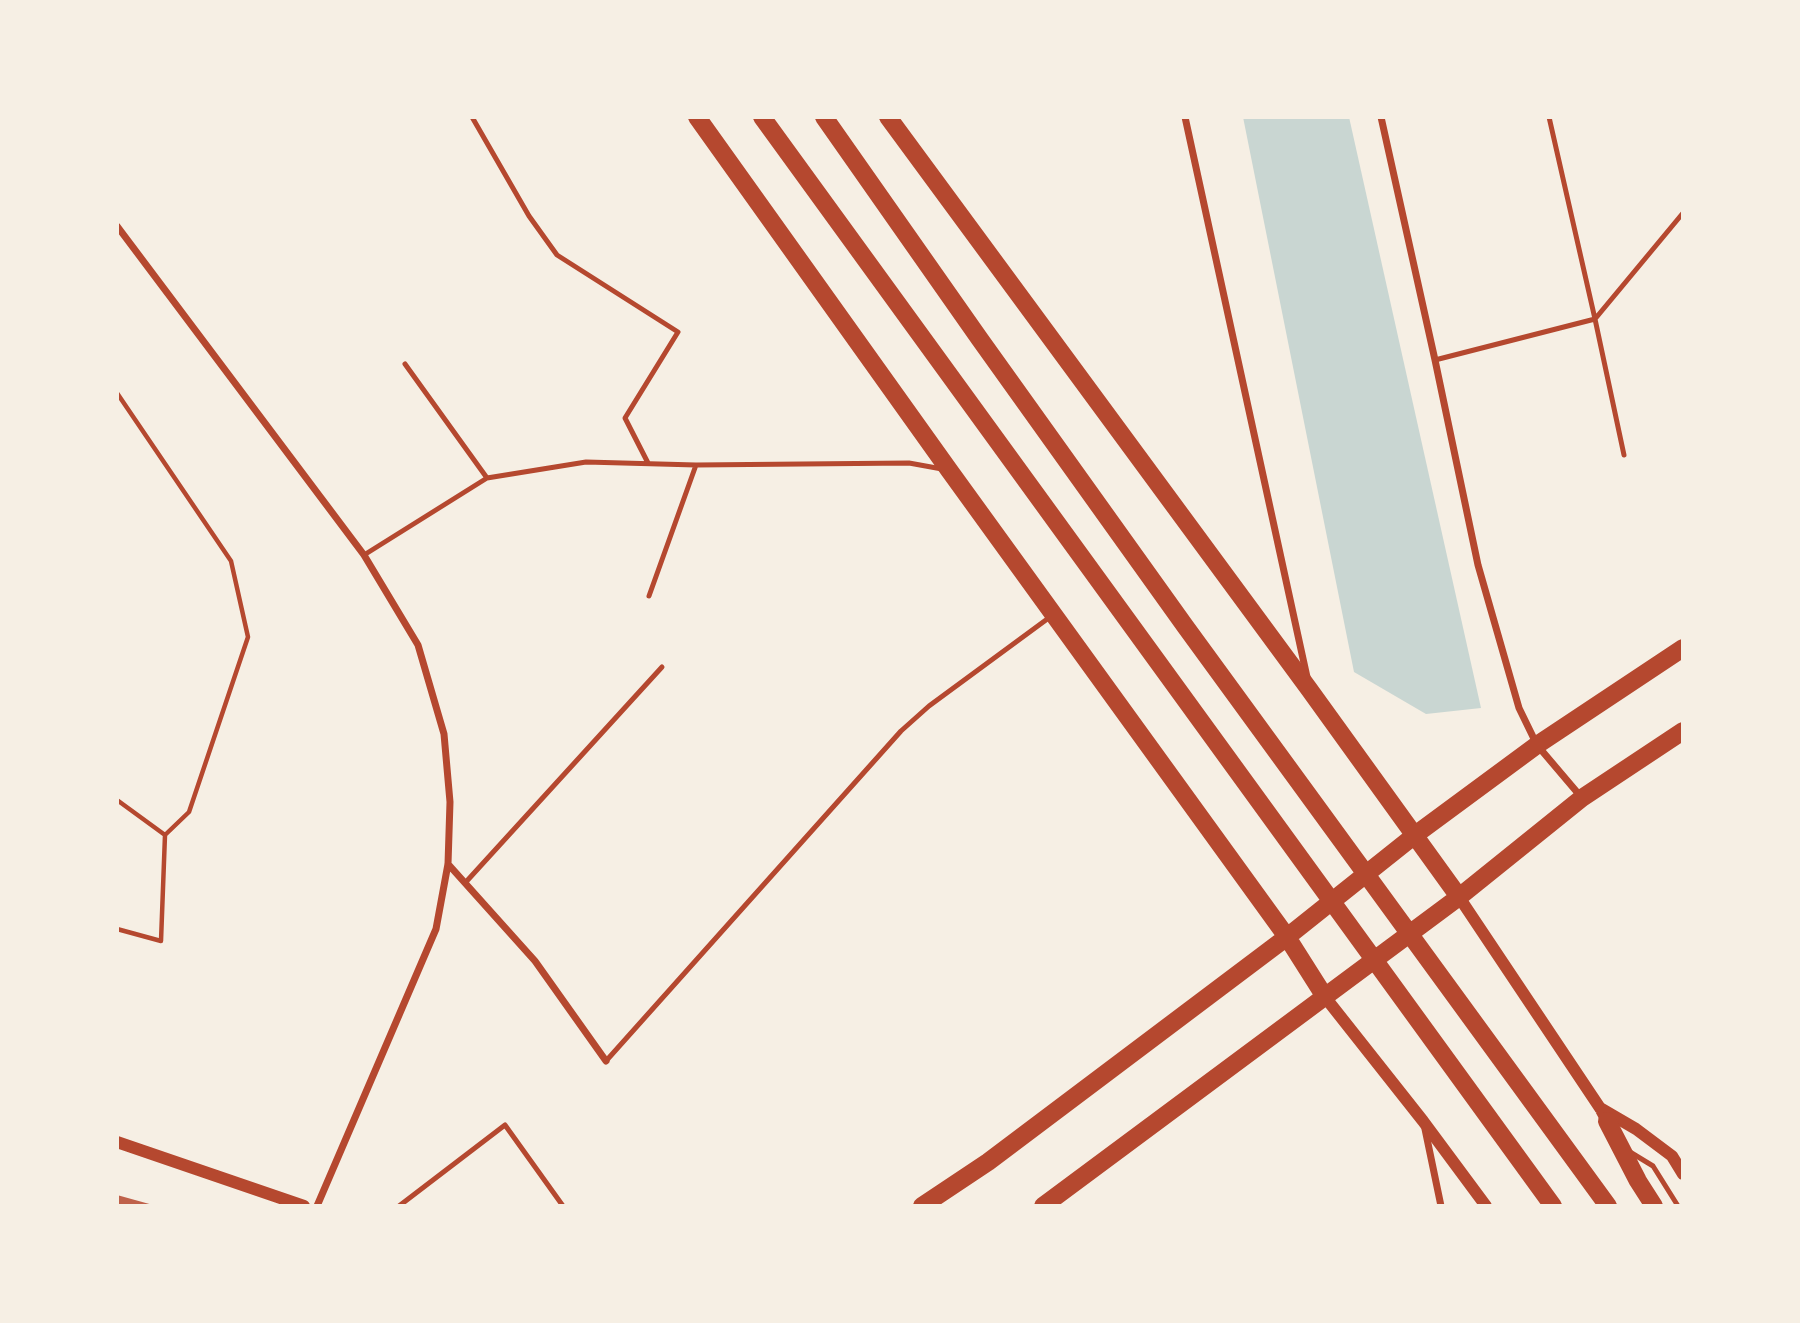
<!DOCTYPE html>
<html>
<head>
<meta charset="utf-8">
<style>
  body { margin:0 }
  #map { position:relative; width:1800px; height:1323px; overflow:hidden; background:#f6efe4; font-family:"Exo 2",sans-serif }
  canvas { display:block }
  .frame { position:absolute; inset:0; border:119px solid #f6efe4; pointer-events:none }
</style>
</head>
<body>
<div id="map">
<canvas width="1800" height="1323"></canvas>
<div class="frame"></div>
</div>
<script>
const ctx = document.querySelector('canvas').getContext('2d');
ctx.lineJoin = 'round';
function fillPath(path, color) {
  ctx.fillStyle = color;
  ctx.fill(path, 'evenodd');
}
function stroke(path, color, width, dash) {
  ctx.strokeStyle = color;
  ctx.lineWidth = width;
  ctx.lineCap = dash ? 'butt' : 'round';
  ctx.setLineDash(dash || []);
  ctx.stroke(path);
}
const water = new Path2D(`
  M1243,117H1349L1481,708L1426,714L1354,672Z`);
const building = new Path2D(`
  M117,1195L153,1205V1206H117Z`);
const path = new Path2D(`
  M117,393L231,561L248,637L189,812L165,835L161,941L117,929
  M117,800L165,835`);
const service = new Path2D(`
  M472,117L529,216L557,255L678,332L625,418L648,463
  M1549,117L1595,319L1624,455
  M1435,360L1595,319L1683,213
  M405,364L487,478
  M364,555L487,478L586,462L696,465L909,463L942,469
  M649,596L696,465
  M465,883L662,667
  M606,1061L901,731L929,706L1050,617
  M1630,1152L1653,1166L1678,1206
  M399,1206L505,1125L563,1206`);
const minor = new Path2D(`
  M1185,117L1307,677
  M1381,117L1435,360L1478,565L1519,708L1537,745L1582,798
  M117,226L364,555L418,645L444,734L450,802L448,864L436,929L317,1206
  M448,864L535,961L606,1061
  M1425,1129L1441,1206`);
const tertiary = new Path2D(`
  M1459,897L1600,1108L1607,1121
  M1325,997L1423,1121L1486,1206
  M1600,1108L1636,1129L1672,1156L1683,1174
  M117,1142L304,1206`);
const primary = new Path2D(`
  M697,117L949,470L1287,937L1325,997
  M762,117L1553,1206
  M824,117L979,338L1185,626L1608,1206
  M888,117L1309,689L1459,897
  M1607,1121L1638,1181L1654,1206
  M922,1206L988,1162L1287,937L1415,835L1537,745L1683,648
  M1043,1206L1459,897L1582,798L1683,731`);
fillPath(water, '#c9d6d2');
fillPath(building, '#bf614a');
stroke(path, '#b5482f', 4.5);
stroke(service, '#b5482f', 5);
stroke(minor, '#b5482f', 7);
stroke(tertiary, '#b5482f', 12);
stroke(primary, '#b5482f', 18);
</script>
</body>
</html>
